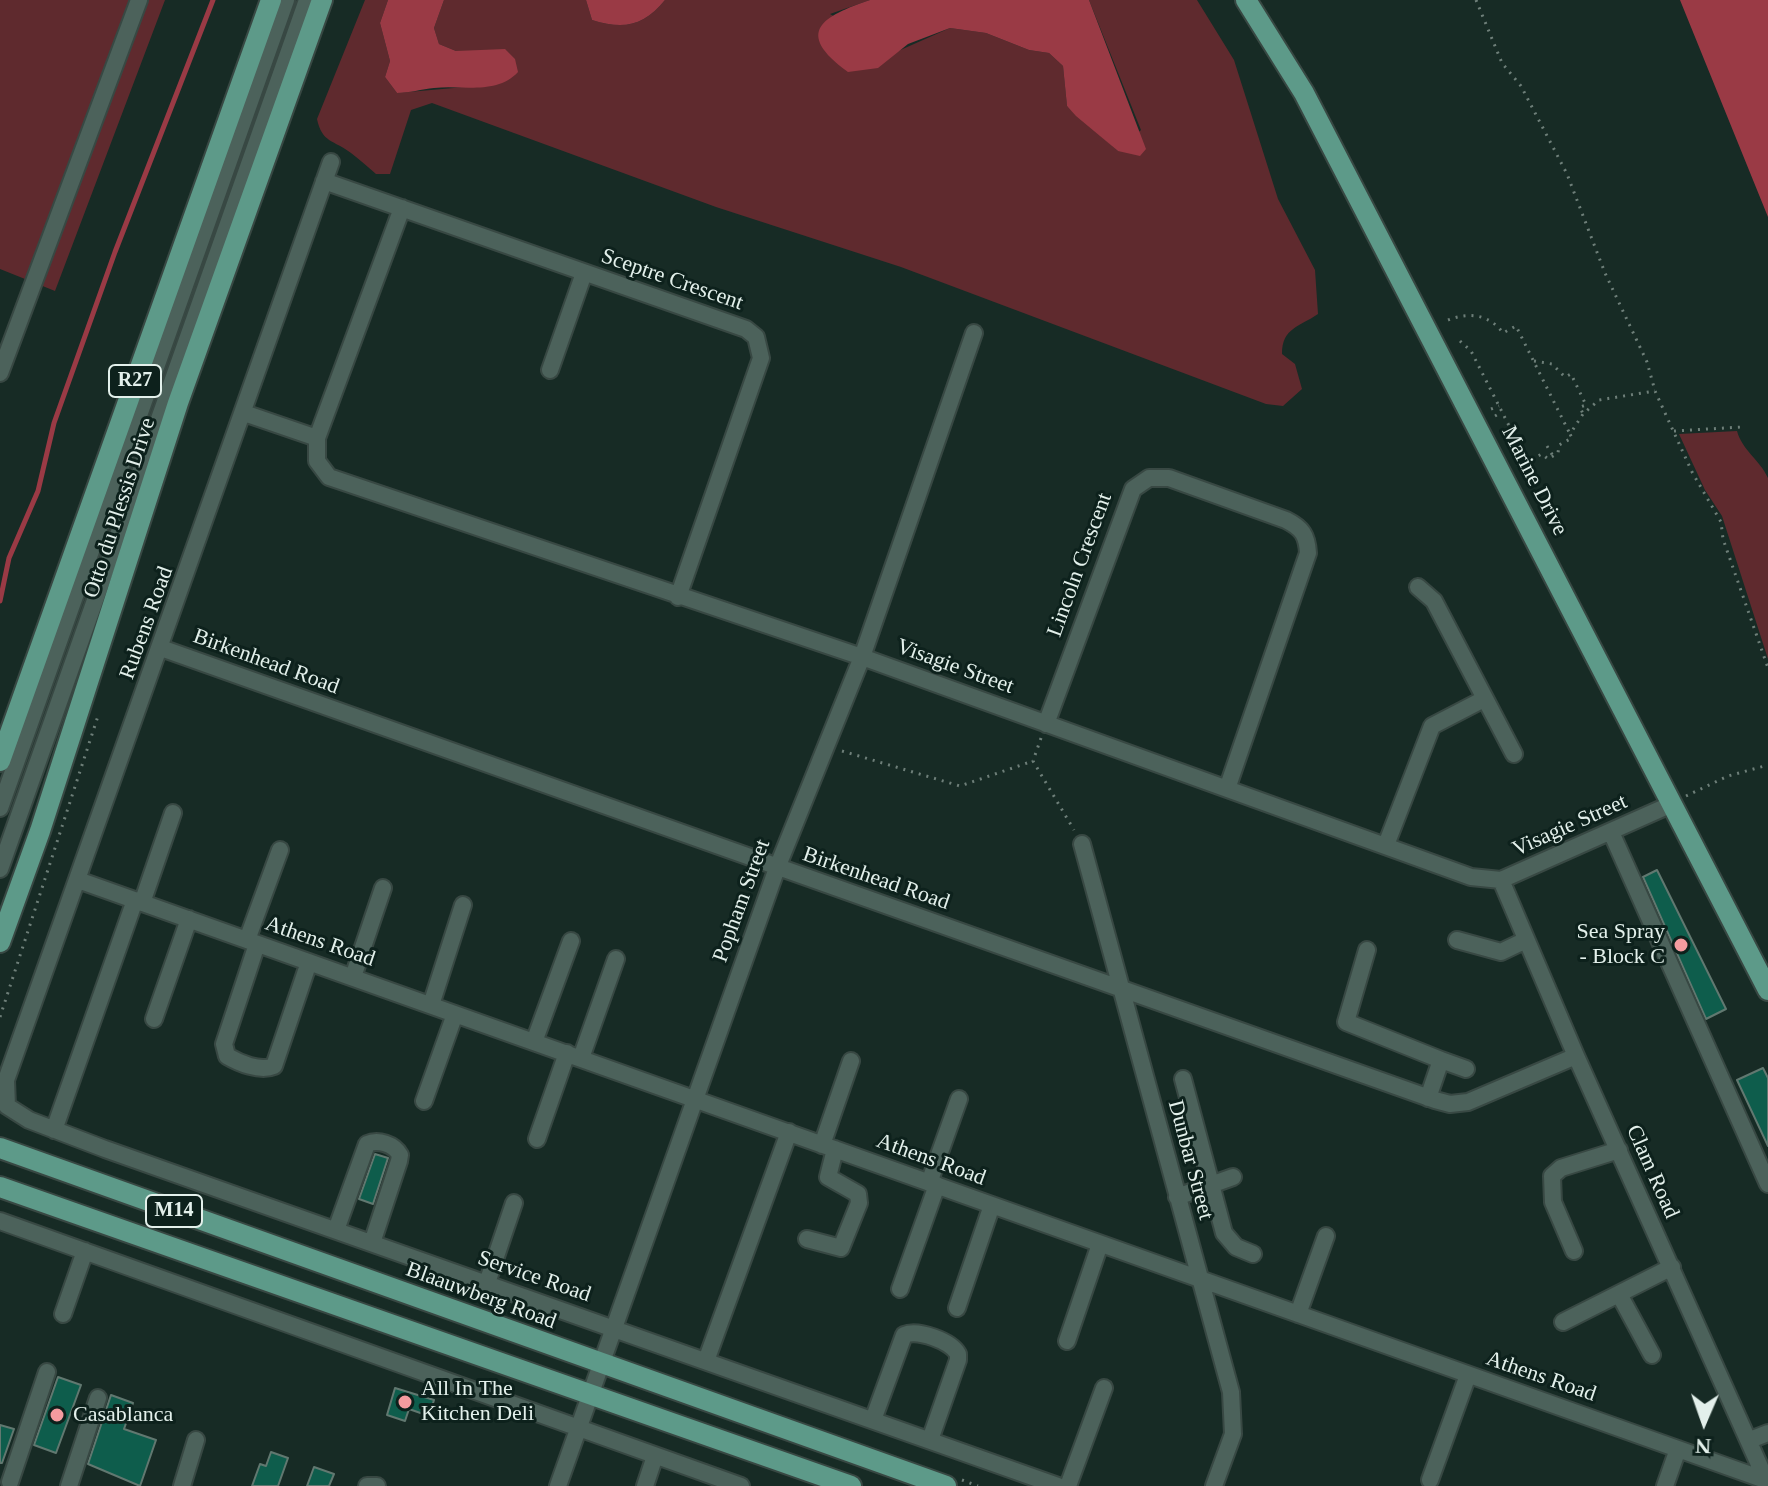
<!DOCTYPE html>
<html>
<head>
<meta charset="utf-8">
<style>
  body { margin:0 }
  #map { position:relative; width:1768px; height:1486px; overflow:hidden; background:#172b25; font-family:"Times New Roman",serif }
  canvas { display:block }
  .north { position:absolute; left:1664px; top:1382px; width:80px; height:80px; -webkit-text-stroke:6px #0d211c; paint-order:stroke; rotate:182deg; font-size:22px; font-weight:700; line-height:32px; text-align:center; color:#e3f0eb }
  .north::after { content:''; display:block; margin:auto; width:28px; height:36px; background:#e3f0eb; clip-path:polygon(50% 0,100% 100%,50% 72%,0 100%) }
</style>
</head>
<body>
<div id="map">
<canvas width="1768" height="1486"></canvas>
<div class="north">N</div>
</div>
<script>
const ctx = document.querySelector('canvas').getContext('2d');
ctx.lineJoin = 'round';
function fillPath(path, color) {
  ctx.fillStyle = color;
  ctx.fill(path, 'evenodd');
}
function stroke(path, color, width, dash) {
  ctx.strokeStyle = color;
  ctx.lineWidth = width;
  ctx.lineCap = dash ? 'butt' : 'round';
  ctx.setLineDash(dash || []);
  ctx.stroke(path);
}
function drawText(font, color, halo, rows, align = 'center') {
  ctx.font = font + ' "Times New Roman",serif';
  ctx.lineWidth = 6;
  ctx.setLineDash([]);
  ctx.textBaseline = 'middle';
  ctx.strokeStyle = halo;
  ctx.fillStyle = color;
  for (const [text, x, y, turn = 0] of rows) {
    ctx.save();
    ctx.translate(x, y);
    ctx.rotate((+turn || 0) * Math.PI / 180);
    ctx.textAlign = isNaN(turn) ? turn : align;
    if (halo) ctx.strokeText(text, 0, 0);
    ctx.fillText(text, 0, 0);
    ctx.restore();
  }
}
const green = new Path2D(`
  M0,0H165L55,291L0,269Z
  M365,0H388L380,23L390,61L385,77L397,93L465,87L479,52L456,51L439,44L434,28L444,0H586L592,20C624,30 644,26 665,0H870L830,14L896,52L950,28L986,33L1029,50L1049,53L1063,66L1067,106L1118,151L1141,130L1089,0H1197L1234,60L1278,199L1315,270L1318,314C1299,327 1282,328 1282,354L1295,364L1302,389L1283,406L1266,404L901,267L716,207L432,103L411,110L390,174H376C368,167 360,160 351,153C334,140 322,143 317,119Z
  M1737,431C1742,450 1760,460 1768,478V659L1722,516L1705,490L1679,434Z`);
const water = new Path2D(`
  M388,0H444L434,28L439,44L456,51L505,49L515,59L518,72C497,95 463,85 434,88C422,89 409,93 397,93L385,77L390,61L380,23Z
  M586,0H665C644,26 624,30 592,20Z
  M870,0H1089L1146,149L1140,156L1118,151L1076,116L1067,106L1063,66L1049,53L1029,50L986,33L950,28L908,44L878,68L848,72C793,32 823,16 870,0Z
  M1680,0H1768V217Z`);
const stream = new Path2D(`
  M0,601L9,558L38,491L54,423L115,252L213,0`);
const building = new Path2D(`
  M1657,870L1726,1009L1706,1019L1643,877Z
  M1763,1068L1768,1078V1146L1737,1080Z
  M375,1154L388,1158L373,1204L359,1199Z
  M58,1377L81,1385L56,1453L34,1445Z
  M395,1388L434,1400L429,1416L409,1409L405,1421L387,1415Z
  M111,1395L133,1403L124,1429L156,1440L140,1486L88,1464Z
  M0,1425L14,1429L2,1463H0Z
  M271,1452L288,1458L278,1486H252L260,1464L266,1466Z
  M314,1467L334,1474L329,1486H307Z`);
const path = new Path2D(`
  M1476,0L1502,63L1521,86L1567,174L1605,273L1647,362L1655,391L1692,472L1721,522L1723,539L1768,668
  M1448,320C1469,312 1489,314 1503,333L1516,326L1570,434
  M1460,341L1471,351L1527,461
  M1534,361L1552,364L1565,377L1571,374L1586,405L1580,407L1583,414
  M1491,409L1499,406
  M1495,416L1502,412
  M1674,431L1742,427
  M1547,446L1553,456
  M1517,466L1542,454L1548,459L1558,453L1559,445L1572,438L1570,434L1583,414L1599,400L1655,391
  M1041,738L1033,761L1074,830
  M842,751L960,786L1033,761
  M1686,796L1728,776L1768,765
  M0,1017L98,716
  M962,1480L978,1486`);
const minor = new Path2D(`
  M331,162L6,1080L7,1106L29,1120L105,1149L1058,1486
  M324,181L746,329L756,337L761,358L678,597
  M402,208L317,438V461L329,477L862,657L1471,877L1501,880L1672,804
  M550,370L584,273
  M0,373L139,0
  M244,413L317,438
  M1418,587L1434,601L1514,754
  M161,648L1435,1100L1450,1104L1468,1102L1576,1056
  M1046,724L1133,489L1149,478H1169L1286,520C1302,528 1307,535 1308,553L1228,786
  M0,808L286,0
  M1611,832L1768,1184
  M1082,844L1231,1392L1233,1434L1214,1486
  M1386,845L1432,726L1484,699
  M0,869L307,0
  M78,880L1768,1481
  M1501,880L1576,1056L1766,1480
  M142,903L173,813
  M247,940L280,850
  M1457,940L1501,952L1526,940
  M257,944L224,1044L227,1056C239,1063 260,1072 274,1066L309,962
  M1367,950L1346,1022L1441,1060
  M353,977L383,888
  M431,1005L463,905
  M154,1019L189,919
  M534,1042L571,941
  M581,1058L616,959
  M1183,1079L1224,1233L1236,1247L1253,1254
  M1428,1098L1441,1060L1466,1069
  M424,1101L455,1014
  M54,1130L135,900
  M537,1139L567,1053
  M822,1145L851,1061
  M929,1183L959,1099
  M1177,1197L1233,1177
  M0,1221L741,1486
  M336,1230L367,1144C378,1139 394,1144 400,1155L399,1161L372,1243
  M807,1239L841,1248L859,1203L858,1194L828,1177L835,1149
  M1574,1251L1553,1202L1552,1176L1561,1168L1619,1150
  M487,1283L514,1203
  M900,1289L937,1185
  M1619,1294L1652,1355
  M957,1308L992,1205
  M63,1314L85,1251
  M1298,1314L1326,1236
  M1563,1322L1672,1267
  M1067,1341L1100,1244
  M706,1361L789,1132
  M873,1420L904,1335C918,1329 951,1341 958,1354V1360L930,1440
  M1750,1440L1768,1433
  M1430,1480L1468,1375
  M10,1482L47,1372
  M69,1486L98,1398
  M182,1486L196,1440
  M367,1486H377
  M558,1486L777,868L862,657L974,333
  M645,1486L655,1456
  M1068,1486L1104,1388
  M1665,1486L1678,1449`);
const major = new Path2D(`
  M1246,0L1304,93L1768,990
  M0,761L271,0
  M0,942L40,831L178,403L322,0
  M0,1148L946,1486
  M0,1187L851,1486`);
const markers = [
  [1681,945,8,"#f49b9f"],
  [405,1402,8,"#f49b9f"],
  [57,1415,8,"#f49b9f"]
];
const shields = [
  [135,381,52],
  [174,1211,56]
];
const shieldNames = [
  ["R27",135,381],
  ["M14",174,1211]
];
const streetNames = [
  ["Sceptre Crescent",672,280,19],
  ["Marine Drive",1534,481,63],
  ["Otto du Plessis Drive",120,508,-72],
  ["Lincoln Crescent",1080,565,-70],
  ["Rubens Road",147,623,-70],
  ["Birkenhead Road",266,662,20],
  ["Visagie Street",955,667,20],
  ["Visagie Street",1570,826,-24],
  ["Birkenhead Road",876,879,19],
  ["Popham Street",742,901,-70],
  ["Athens Road",320,942,19],
  ["Athens Road",931,1160,20],
  ["Dunbar Street",1190,1160,75],
  ["Clam Road",1652,1172,66],
  ["Service Road",534,1277,19],
  ["Blaauwberg Road",481,1296,20],
  ["Athens Road",1541,1377,19]
];
const poiNames = [
  ["Sea Spray",1665,932,"right"],
  ["- Block C",1665,957,"right"],
  ["All In The",421,1389],
  ["Kitchen Deli",421,1414],
  ["Casablanca",73,1415]
];
fillPath(green, '#5f2a2e');
fillPath(water, '#9a3a45');
stroke(stream, '#9a3a45', 5);
fillPath(building, '#0e5d4c');
stroke(building, '#617870', 2);
stroke(minor, '#384843', 20);
stroke(major, '#384843', 24);
stroke(path, '#6e7f79', 3, [2, 6]);
stroke(minor, '#4c625b', 16);
stroke(major, '#5d9a89', 20);
for (const [x, y, r, color] of markers) {
  const dot = new Path2D();
  dot.arc(x, y, r, 0, 2 * Math.PI);
  ctx.fillStyle = color;
  ctx.fill(dot);
  stroke(dot, '#0d211c', 3);
}
for (const [x, y, w] of shields) {
  const box = new Path2D();
  box.roundRect(x - w / 2, y - 16, w, 32, 6);
  ctx.fillStyle = '#0d211c';
  ctx.fill(box);
  stroke(box, '#e3f0eb', 2);
}
drawText('bold 20px', '#e3f0eb', null, shieldNames);
drawText('22px', '#e3f0eb', '#0d211c', streetNames);
drawText('22px', '#e3f0eb', '#0d211c', poiNames, 'left');
</script>
</body>
</html>
